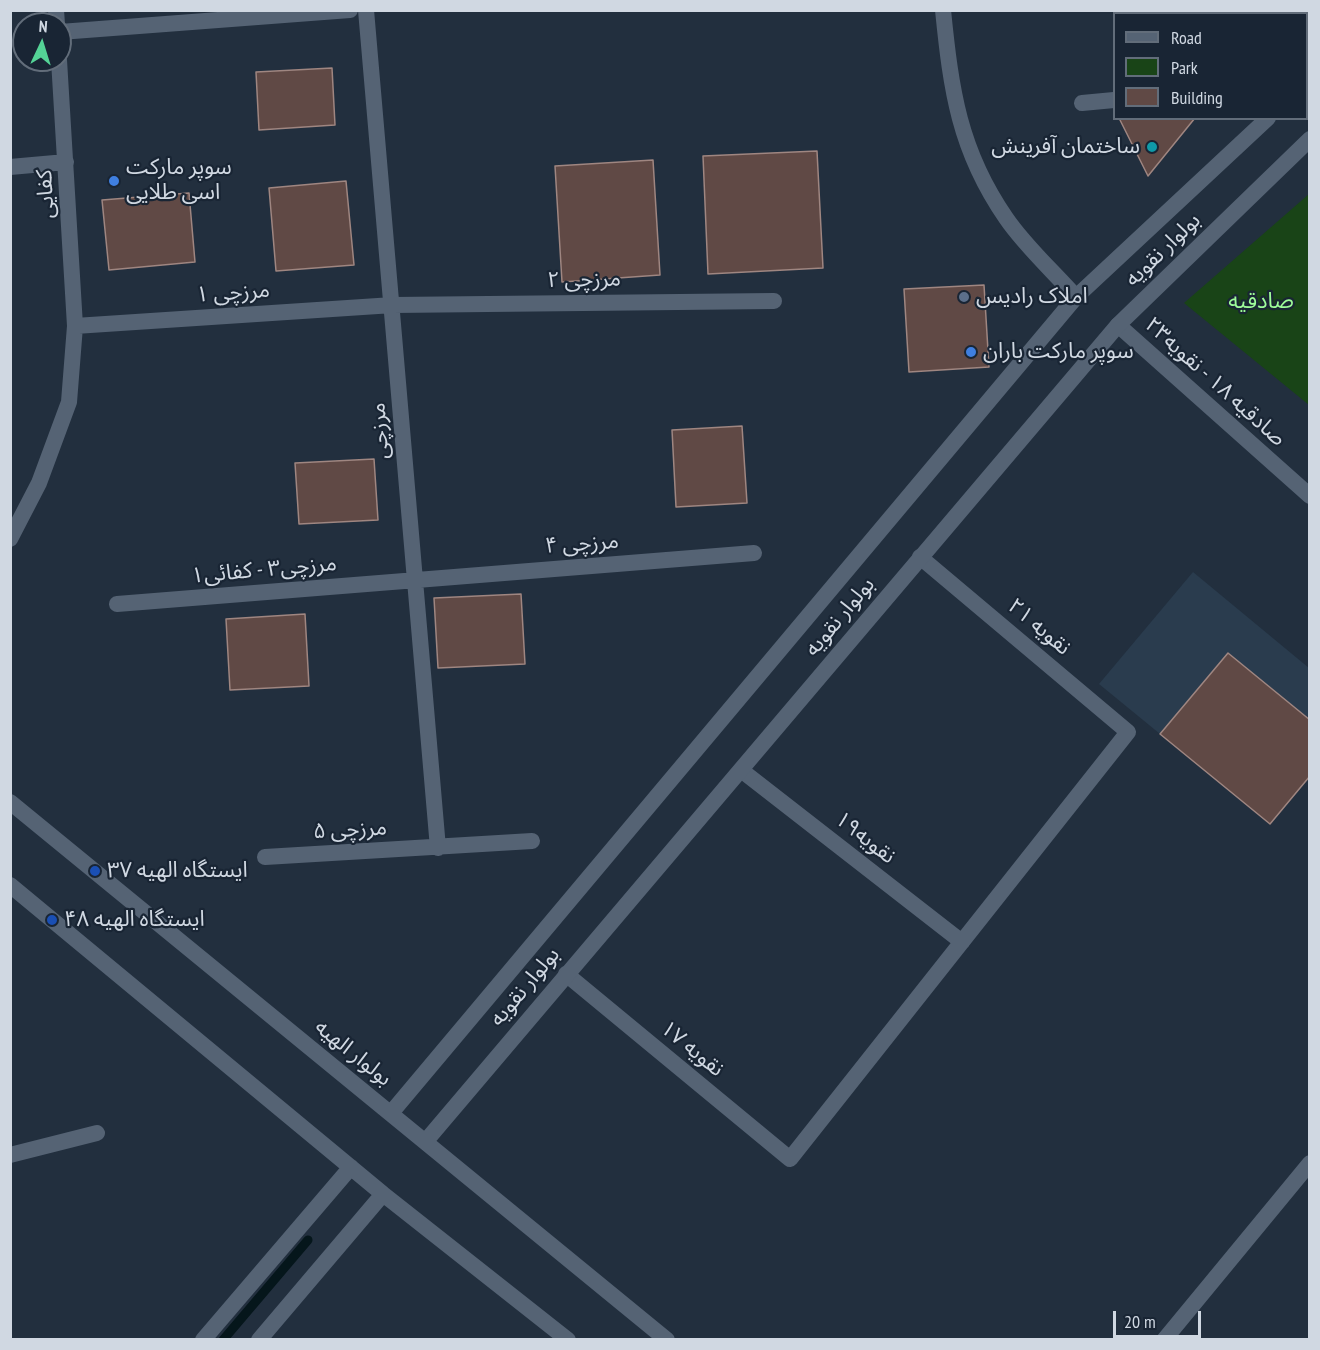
<!DOCTYPE html>
<html>
<head>
<meta charset="utf-8">
<style>
  body { margin:0 }
  #map { position:relative; width:1320px; height:1350px; overflow:hidden; background:#222f3e; font-family:"PT Sans Narrow",sans-serif }
  canvas { display:block }
  .frame { position:absolute; inset:0; border:12px solid #d0d8e2; pointer-events:none }
  .legend { position:absolute; left:1113px; top:12px; width:195px; height:108px; box-sizing:border-box; background:#192534; border:2px solid #626d7a; margin:0; padding:8px 10px; list-style:none; font-size:18px; color:#d0d8e2 }
  .legend li { display:flex; align-items:center; gap:12px; height:30px }
  .legend b { width:30px; border:2px solid #626d7a }
  .north { position:absolute; left:12px; top:12px; width:60px; height:60px; box-sizing:border-box; background:#192534; border:2px solid #626d7a; border-radius:50%; rotate:4deg; font-size:16px; font-weight:700; line-height:24px; text-align:center; color:#d0d8e2 }
  .north::after { content:''; display:block; margin:auto; width:21px; height:27px; background:#54d396; clip-path:polygon(50% 0,100% 100%,50% 72%,0 100%) }
  .scale { position:absolute; left:1113px; top:1311px; width:88px; height:27px; box-sizing:border-box; border:3px solid #d0d8e2; border-top:0; padding-left:8px; font-size:18px; line-height:21px; white-space:nowrap; color:#d0d8e2; -webkit-text-stroke:4px #192534; paint-order:stroke }
</style>
</head>
<body>
<div id="map">
<canvas width="1320" height="1350"></canvas>
<div class="frame"></div>
<ul class="legend">
<li><b style="height:8px;background:#556374"></b>Road</li>
<li><b style="height:16px;background:#194417"></b>Park</li>
<li><b style="height:16px;background:#604945"></b>Building</li>
</ul>
<div class="north">N</div>
<div class="scale">20 m</div>
</div>
<script>
const ctx = document.querySelector('canvas').getContext('2d');
ctx.lineJoin = 'round';
function fillPath(path, color) {
  ctx.fillStyle = color;
  ctx.fill(path, 'evenodd');
}
function stroke(path, color, width, dash) {
  ctx.strokeStyle = color;
  ctx.lineWidth = width;
  ctx.lineCap = dash ? 'butt' : 'round';
  ctx.setLineDash(dash || []);
  ctx.stroke(path);
}
function drawText(font, color, halo, rows, align = 'center') {
  ctx.font = font + ' "PT Sans Narrow","Noto Sans Arabic",sans-serif';
  ctx.lineWidth = 4.5;
  ctx.setLineDash([]);
  ctx.textBaseline = 'middle';
  ctx.strokeStyle = halo;
  ctx.fillStyle = color;
  for (const [text, x, y, turn = 0] of rows) {
    ctx.save();
    ctx.translate(x, y);
    ctx.rotate((+turn || 0) * Math.PI / 180);
    ctx.textAlign = isNaN(turn) ? turn : align;
    if (halo) ctx.strokeText(text, 0, 0);
    ctx.fillText(text, 0, 0);
    ctx.restore();
  }
}
const built = new Path2D(`
  M1193,572L1309,668V776L1270,824L1099,684Z`);
const green = new Path2D(`
  M1309,194V405L1184,303Z`);
const stream = new Path2D(`
  M223,1340L308,1240`);
const building = new Path2D(`
  M332,68L335,125L259,130L256,72Z
  M1119,118H1195L1148,176Z
  M817,151L823,268L708,274L703,156Z
  M653,160L660,275L562,282L555,166Z
  M346,181L354,265L276,271L269,188Z
  M189,193L195,262L109,270L102,200Z
  M984,285L989,367L909,372L904,289Z
  M742,426L747,503L676,507L672,430Z
  M374,459L378,520L299,524L295,463Z
  M521,594L525,664L438,668L434,598Z
  M305,614L309,686L230,690L226,619Z
  M1228,653L1310,720V776L1270,824L1160,734Z`);
const minor = new Path2D(`
  M56,10L57,24
  M366,10L438,848
  M943,10C951,90 959,150 1006,218C1025,246 1053,271 1076,297
  M1214,10V14
  M60,32L350,10
  M1082,103L1114,100
  M10,167L66,162
  M1118,325L1310,496
  M75,326L393,305L774,301
  M10,539L39,483L69,402L75,326L59,60
  M117,604L754,553
  M741,770L962,942
  M265,857L532,841
  M566,974L790,1159L1128,732L920,557
  M10,1155L97,1133
  M1164,1340L1310,1163`);
const secondary = new Path2D(`
  M1306,82L1310,80
  M10,802L667,1340
  M10,885L383,1194L568,1340
  M391,1113L1076,297L1268,118
  M425,1142L1118,325L1310,139
  M203,1340L351,1167
  M259,1340L383,1194`);
const markers = [
  [1152,147,6,"#0f9aa8"],
  [114,181,6,"#3f7fe0"],
  [964,297,6,"#5c6f8a"],
  [971,352,6,"#3f7fe0"],
  [95,871,6,"#1a4fb4"],
  [52,920,6,"#1a4fb4"]
];
const poiNames = [
  ["ساختمان آفرینش",1140,147,"right"],
  ["سوپر مارکت",126,168],
  ["اسی طلایی",126,193],
  ["املاک رادیس",976,297],
  ["سوپر مارکت باران",983,352],
  ["ایستگاه الهیه ۳۷",107,871],
  ["ایستگاه الهیه ۴۸",64,920]
];
const streetNames = [
  ["کفایی",46,194,-93],
  ["بولوار نقویه",1163,250,-44],
  ["مرزچی ۲",584,280,-1],
  ["مرزچی ۱",233,293,-4],
  ["صادقیه ۱۸ - نقویه۲۳",1215,382,42],
  ["مرزچی",380,431,-94],
  ["مرزچی ۴",582,544,-4],
  ["مرزچی۳ - کفائی۱",264,570,-5],
  ["بولوار نقویه",840,617,-50],
  ["نقویه ۲۱",1039,627,40],
  ["مرزچی ۵",350,830,-3],
  ["نقویه۱۹",865,838,38],
  ["بولوار نقویه",525,987,-50],
  ["نقویه ۱۷",692,1049,39],
  ["بولوار الهیه",353,1053,39]
];
const parkNames = [
  ["صادقیه",1261,302]
];
fillPath(built, '#2a3c4e');
fillPath(green, '#194417');
stroke(stream, '#05161b', 9);
fillPath(building, '#604945');
stroke(building, '#9f8681', 1.5);
stroke(minor, '#556374', 16);
stroke(secondary, '#556374', 16);
for (const [x, y, r, color] of markers) {
  const dot = new Path2D();
  dot.arc(x, y, r, 0, 2 * Math.PI);
  ctx.fillStyle = color;
  ctx.fill(dot);
  stroke(dot, '#192534', 2);
}
drawText('22px', '#d0d8e2', '#192534', poiNames, 'left');
drawText('22px', '#d0d8e2', '#192534', streetNames);
drawText('22px', '#9efc99', '#192534', parkNames);
</script>
</body>
</html>
